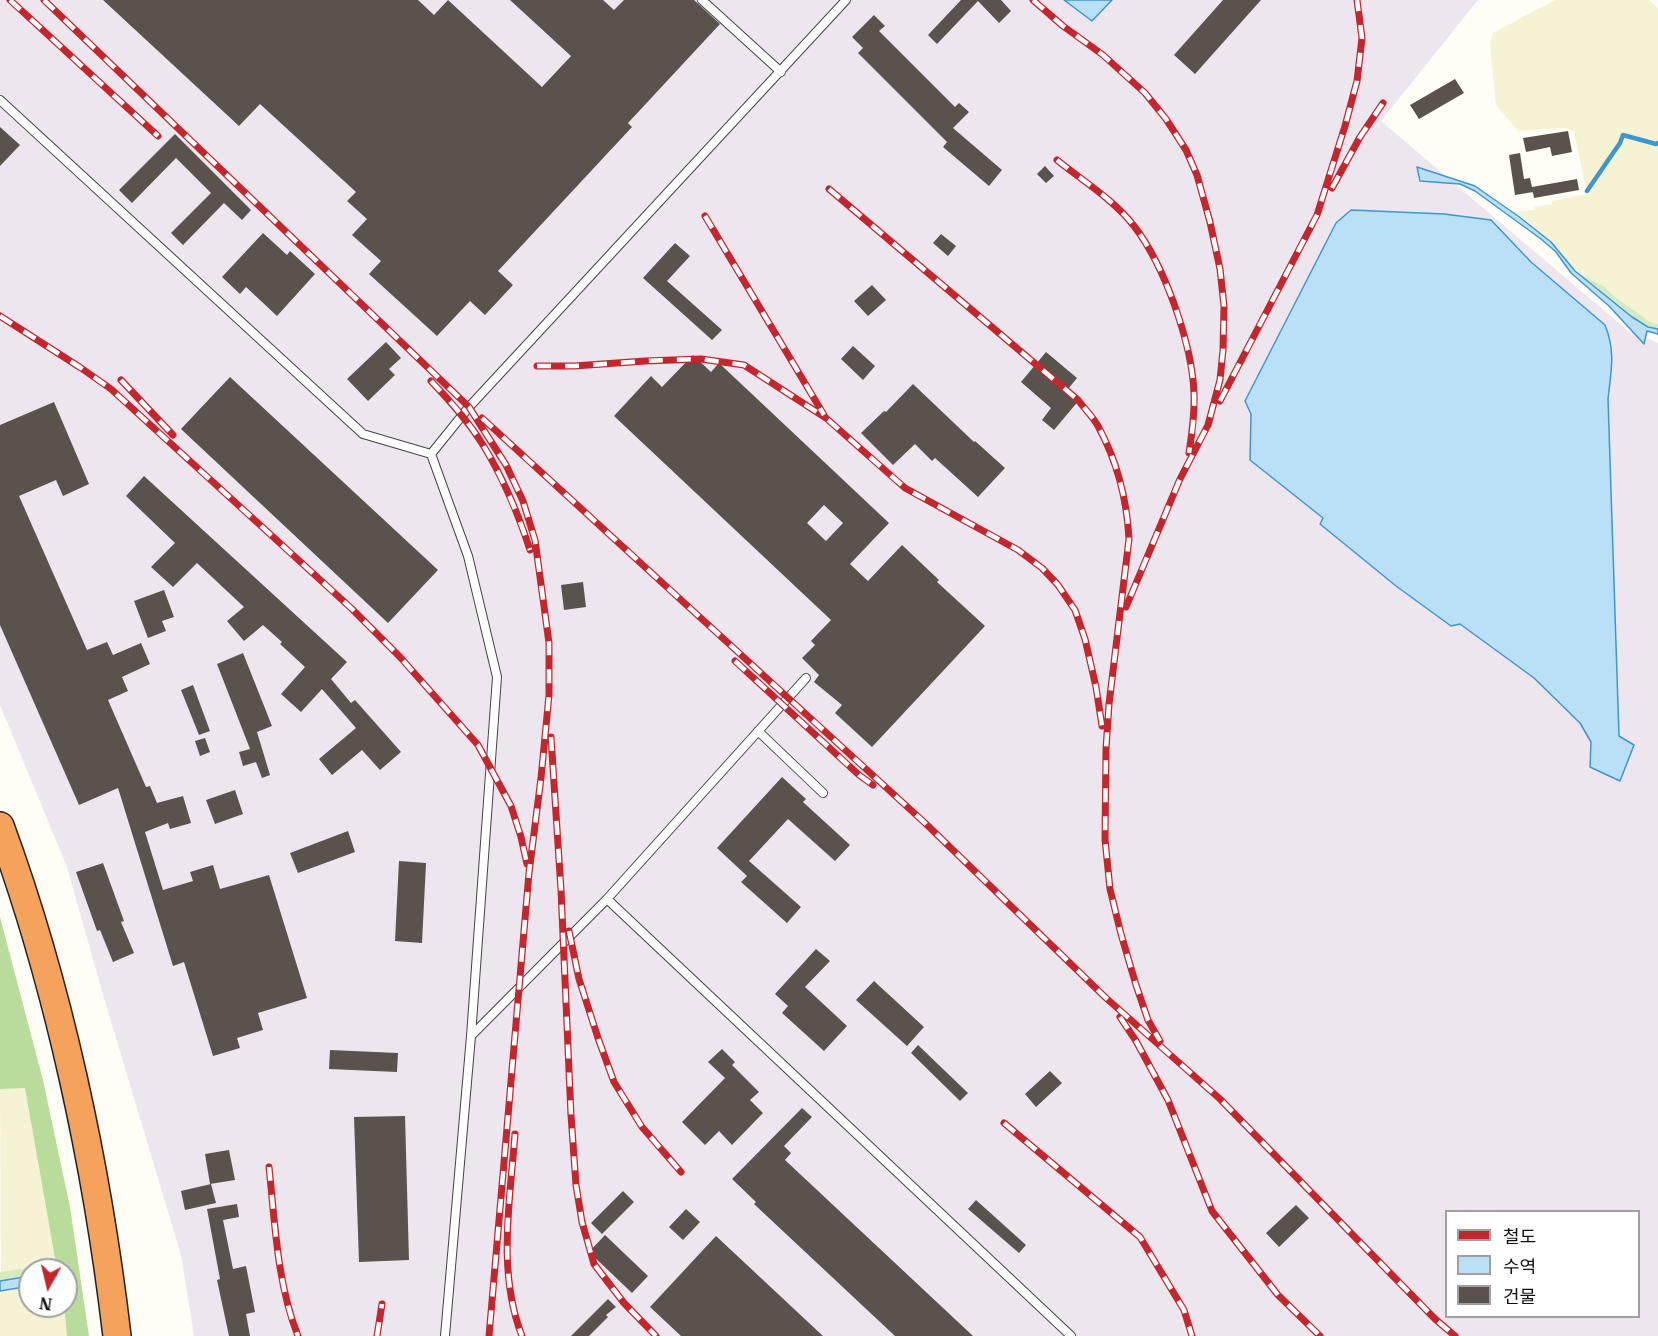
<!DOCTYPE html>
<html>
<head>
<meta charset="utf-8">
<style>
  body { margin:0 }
  #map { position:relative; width:1658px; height:1336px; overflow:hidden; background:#fffdf5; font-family:"IBM Plex Serif","Noto Sans KR",serif }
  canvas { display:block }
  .legend { position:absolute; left:1445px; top:1210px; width:195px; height:108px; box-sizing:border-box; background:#fff; border:2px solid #a0a0a0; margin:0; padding:8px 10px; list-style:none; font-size:18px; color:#111 }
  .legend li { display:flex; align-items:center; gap:12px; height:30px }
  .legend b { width:30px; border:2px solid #a0a0a0 }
  .north { position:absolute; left:18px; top:1258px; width:60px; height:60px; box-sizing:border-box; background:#fff; border:2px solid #a0a0a0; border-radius:50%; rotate:188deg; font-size:16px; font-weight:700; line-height:24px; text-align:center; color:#111 }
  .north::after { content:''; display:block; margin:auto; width:21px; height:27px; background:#c4262e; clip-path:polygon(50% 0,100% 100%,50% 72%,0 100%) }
</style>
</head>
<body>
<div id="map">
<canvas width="1658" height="1336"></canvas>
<ul class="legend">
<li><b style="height:8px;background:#c4262e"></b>철도</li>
<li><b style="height:16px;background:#b9e0f7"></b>수역</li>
<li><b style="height:16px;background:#5a524d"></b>건물</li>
</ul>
<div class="north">N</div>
</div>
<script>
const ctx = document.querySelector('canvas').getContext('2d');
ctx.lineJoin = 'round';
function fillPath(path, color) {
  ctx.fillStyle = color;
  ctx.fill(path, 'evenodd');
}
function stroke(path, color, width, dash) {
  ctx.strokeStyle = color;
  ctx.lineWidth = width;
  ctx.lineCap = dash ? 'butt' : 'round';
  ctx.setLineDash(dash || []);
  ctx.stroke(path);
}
const industrial = new Path2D(`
  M0,0H1478L1381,121L1628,331L1658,343V1336H194L181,1255L104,998L67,867L0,705ZM1446,1212H1638V1316H1446Z`);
const farmland = new Path2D(`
  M1555,0H1649L1658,8V141L1655,142L1623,132L1618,143L1586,189L1574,131L1564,128L1518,131L1496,105L1491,55L1490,43L1493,33Z
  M1625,138L1655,146L1658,145V324L1652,323L1615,297L1605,287L1575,271L1551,242L1512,212L1535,210L1534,207L1552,204V201L1588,194Z
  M25,1087L56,1264L1,1273L0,1089Z
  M30,1286V1306H64L67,1336H0V1291Z`);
const green = new Path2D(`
  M1575,271L1605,287L1615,297L1652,323L1658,324V329C1630,322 1598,289 1575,271Z
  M66,1263L67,1272L66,1270H30V1276L0,1281V1272Z`);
const forest = new Path2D(`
  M0,917L43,1080L70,1207L89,1336H67L64,1306H66V1277L68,1276L66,1263L56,1264L25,1088L0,1089Z`);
const water = new Path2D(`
  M1064,0H1112L1092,21Z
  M1417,167L1475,186L1518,216L1551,242L1575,271L1632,317L1648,327L1658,329V334L1647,331L1644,344L1609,306L1571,273L1556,252L1541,239L1475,191L1460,184L1420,181Z
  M1351,210L1444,214L1491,220L1531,262L1605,325C1616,352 1611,371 1608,399L1619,736L1634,745L1620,781L1590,767L1591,742L1580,723L1534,678L1460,624L1451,626L1396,586L1320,524L1323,518L1250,460L1251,414L1245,401L1336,223Z
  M30,1276V1286L0,1291V1281Z`);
const stream = new Path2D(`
  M1587,191L1620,143L1623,135L1656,144L1658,143`);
const building = new Path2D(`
  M103,0H418L434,15L448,0L542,87L571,56L510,0H603L614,10L624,0H694L720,24L628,123L632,127L498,271L513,285L485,315L470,301L437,336L369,274L381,261L352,235L367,219L347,201L356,192L260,104L239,126Z
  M961,0H1001L1011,11L999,23L978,1L937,44L928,35Z
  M1223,0H1261L1195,74L1174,55Z
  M874,15L885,26L879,31L955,107L959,103L969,112L953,128L1002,170L989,186L943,147L947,142L858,53L863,48L852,37Z
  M1455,79L1464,93L1419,119L1410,105Z
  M0,127L20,145L0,166Z
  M1568,131L1572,152L1552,156L1550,147L1526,152L1523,138Z
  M175,134L251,210L242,220L224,203L183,245L171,233L211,193L176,158L132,203L119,190Z
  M1520,153L1524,179L1530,178L1533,192L1515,195L1509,155Z
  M1045,166L1054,176L1046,183L1037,174Z
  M1577,179L1579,190L1534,198L1532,187Z
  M263,233L287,255L290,251L315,274L277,316L246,287L240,294L222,277Z
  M941,234L956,246L948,256L933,243Z
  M675,243L690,256L667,281L722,330L712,340L643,278Z
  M872,285L886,300L868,316L854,301Z
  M386,342L401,358L389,369L395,375L368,401L347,379Z
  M853,346L875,366L863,380L841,359Z
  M1046,352L1077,378L1068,389L1080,399L1054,430L1042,420L1051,408L1021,382Z
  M693,355L711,372L719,363L889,523L850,564L868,581L902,545L939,580L937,582L985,626L872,747L835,713L842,705L814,682L819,675L802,658L815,645L811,641L831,620L614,416L651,376L662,387ZM824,505L843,523L826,541L807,523Z
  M230,377L438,570L388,623L181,429Z
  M913,384L974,442L975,441L1005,468L978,497L935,458L932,461L915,444L893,465L861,433L884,411L886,412Z
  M54,402L89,484L63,496L56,480L19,496L87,650L107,642L113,655L141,643L150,664L122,677L128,691L108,700L146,787L150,786L157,803L183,796L191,823L170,829L168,823L145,832L163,890L193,881L190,872L213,865L220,889L269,875L307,998L258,1013L263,1030L237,1038L240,1048L213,1056L184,962L173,966L118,788L79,805L0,625V425Z
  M144,476L347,662L331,679L351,703L355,700L401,752L380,770L362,750L332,775L319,759L356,728L322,689L301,712L281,694L305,667L280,644L282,642L263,625L244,641L227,621L244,607L197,563L173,587L151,567L175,543L126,496Z
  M583,582L586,607L564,610L561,585Z
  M164,590L174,617L162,621L166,631L148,638L134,601Z
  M243,653L272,726L257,732L270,775L262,778L256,762L243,766L239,752L250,749L217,664Z
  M193,685L210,731L199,735L181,690Z
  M205,738L210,752L200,756L195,741Z
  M782,777L806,799L803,802L850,845L835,861L788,819L749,861L801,907L787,923L741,882L747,876L717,848Z
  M235,790L243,814L215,824L206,800Z
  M348,831L355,852L298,873L290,853Z
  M399,861L426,863L422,943L395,941Z
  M103,863L124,921L121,922L134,953L113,962L100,930L97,931L76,872Z
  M816,949L830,961L805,987L847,1026L824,1051L782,1013L788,1006L775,994Z
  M874,981L924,1027L907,1046L856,1000Z
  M918,1045L968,1093L960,1101L911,1053Z
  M722,1049L735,1062L732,1065L759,1092L750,1100L763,1113L732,1145L719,1131L705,1145L682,1122L725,1078L708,1062Z
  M330,1050L398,1053L397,1072L329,1069Z
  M1050,1071L1062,1083L1036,1107L1025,1094Z
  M802,1108L812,1117L784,1146L791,1153L785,1160L973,1336H895L754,1204L756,1202L732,1179Z
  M405,1116L409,1260L359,1262L354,1117Z
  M229,1150L235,1180L210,1184L205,1154Z
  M211,1184L216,1203L185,1210L181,1191Z
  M623,1191L634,1202L602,1234L591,1223Z
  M976,1200L1026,1245L1019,1253L968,1209Z
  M237,1204L239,1217L223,1220L233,1269L246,1266L255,1312L246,1314L250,1336H229L217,1280L220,1279L207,1209Z
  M1296,1205L1309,1218L1279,1247L1266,1233Z
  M686,1209L700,1222L683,1240L669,1227Z
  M605,1235L648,1276L632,1293L589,1252Z
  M716,1236L823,1336H681L650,1307Z
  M608,1299L616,1307L606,1315L608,1317L589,1336H571Z`);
const lane = new Path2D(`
  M702,0L781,72
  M0,100L363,434L431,454
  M758,731L823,793
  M607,899L806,678
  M471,1036L607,899L1071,1336
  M445,1336L471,1036L497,677L468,556L431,454L469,407L846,0`);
const highway = new Path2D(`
  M0,826C59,987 97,1166 117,1336`);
const rail = new Path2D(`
  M10,0L158,136
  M44,0L469,407L506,465L523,501L535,540L549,643V695L541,778L529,873L489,1336
  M1033,0L1063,26L1103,55L1145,93L1166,119L1186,150L1197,175L1210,222L1220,269L1224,306L1223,350L1220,380L1208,425L1180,479L1126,607
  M1057,160C1083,181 1114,200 1134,226C1165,266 1192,344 1194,393C1195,414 1192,433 1189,453
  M1332,188L1360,137L1383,103
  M829,189L1078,400C1084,408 1093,417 1098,426C1117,461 1127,500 1129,539L1109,704L1106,749L1105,839L1110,889L1121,934L1136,985L1148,1020L1160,1041
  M705,216L824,415
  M0,316L81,368L111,389L351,608L400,657L478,745L511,806L521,837L527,864
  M537,366H574L645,361L701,359L744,365L826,418L905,488L1018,550L1042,568L1058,585L1075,610L1085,639L1096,687L1102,726
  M121,380L173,435
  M431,381C450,401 469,422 483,445C502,476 519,516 530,550
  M1220,401L1317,215L1345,126L1357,81L1362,38L1357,0
  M482,418L925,823L1106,998L1220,1099L1435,1319L1455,1336
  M735,661L859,775L873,785
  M551,737L561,890L571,1115L576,1185L582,1222L594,1264L624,1303L656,1336
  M569,931L579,979L598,1038L614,1082L642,1127L681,1172
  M1120,1017L1136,1041L1168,1100L1212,1211L1278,1295L1320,1336
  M1004,1123L1140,1237L1184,1310L1192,1336
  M515,1134C510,1201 497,1272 522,1336
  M269,1167C275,1223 277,1283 298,1336
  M377,1336L382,1304`);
fillPath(industrial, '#eee6ef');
fillPath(farmland, '#f6f3d4');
fillPath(green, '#d5ebbd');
fillPath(forest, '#b9dc9c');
fillPath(water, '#b9e0f7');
stroke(water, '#3f96cf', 1.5);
stroke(stream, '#3f96cf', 4.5);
fillPath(building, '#5a524d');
stroke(lane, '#444', 10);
stroke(highway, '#222', 30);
stroke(lane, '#fff', 8);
stroke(highway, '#f5a25d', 27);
stroke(rail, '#c4262e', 7);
stroke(rail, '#fff', 4.5, [14]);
</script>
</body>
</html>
